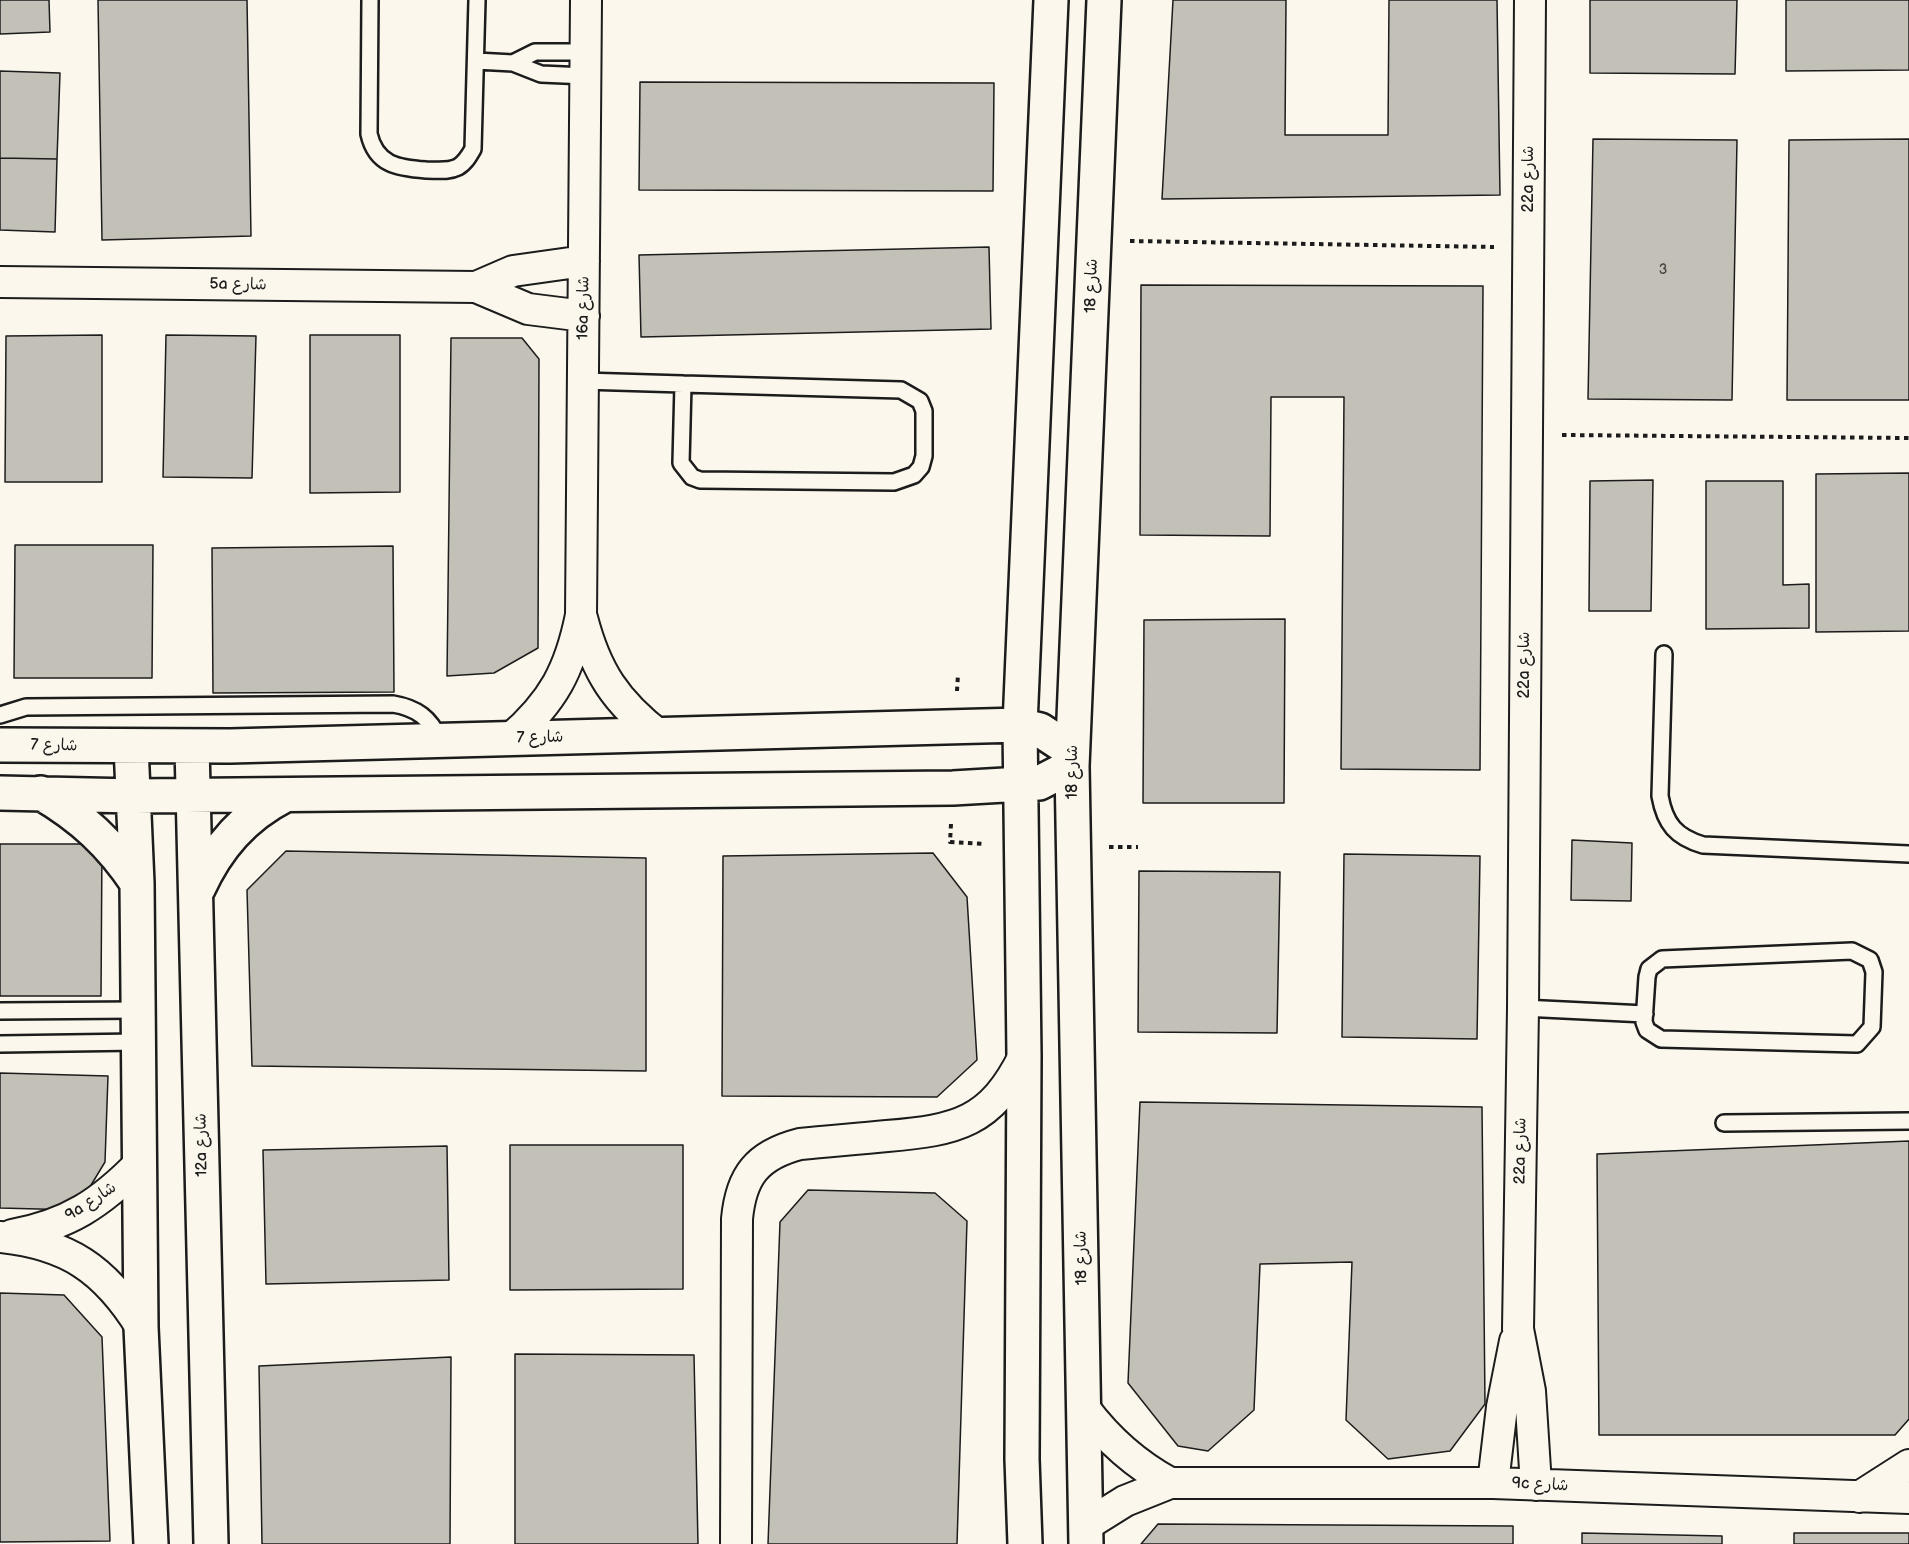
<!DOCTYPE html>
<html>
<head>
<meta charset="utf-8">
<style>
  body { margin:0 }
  canvas { display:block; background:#fbf7ec }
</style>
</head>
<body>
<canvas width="1909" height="1544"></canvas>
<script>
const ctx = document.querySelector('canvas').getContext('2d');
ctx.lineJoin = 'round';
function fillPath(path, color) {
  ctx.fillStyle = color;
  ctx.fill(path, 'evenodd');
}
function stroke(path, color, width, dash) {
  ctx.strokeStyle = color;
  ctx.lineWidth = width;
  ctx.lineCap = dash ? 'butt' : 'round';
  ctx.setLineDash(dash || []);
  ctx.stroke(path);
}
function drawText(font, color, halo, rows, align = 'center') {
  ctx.font = font + ' "Balsamiq Sans","Playpen Sans Arabic",sans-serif';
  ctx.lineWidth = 5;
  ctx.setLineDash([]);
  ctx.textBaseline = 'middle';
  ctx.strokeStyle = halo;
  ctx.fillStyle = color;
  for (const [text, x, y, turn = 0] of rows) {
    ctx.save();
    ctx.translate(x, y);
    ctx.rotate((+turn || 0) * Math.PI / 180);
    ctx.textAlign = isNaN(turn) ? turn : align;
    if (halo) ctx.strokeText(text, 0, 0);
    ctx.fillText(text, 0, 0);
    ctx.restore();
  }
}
const building = new Path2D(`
  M0,0H49L50,32L0,34Z
  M98,0H247L251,236L102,240Z
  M1173,0H1286L1285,135H1388L1389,0H1497L1500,195L1162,199Z
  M1590,0H1737L1735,74L1590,73Z
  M1786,0H1909V70L1786,71Z
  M0,71L60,73L57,159L0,158Z
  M640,82L994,83L993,191L639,190Z
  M1593,139L1737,140L1732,400L1588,399Z
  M1909,139V400H1787L1789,140Z
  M0,158L57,159L55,232L0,230Z
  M989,247L991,329L641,337L639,255Z
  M1141,285L1483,286L1480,770L1341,769L1344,397H1271L1270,536L1140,535Z
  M102,335V482H5L6,336Z
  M166,335L256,336L252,478L163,477Z
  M310,335H400V492L310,493Z
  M451,338H522L539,359L538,648L494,673L447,676Z
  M1909,473V631L1816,632V474Z
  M1653,480L1651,611H1589L1590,481Z
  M1706,481H1783V585L1809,584V628L1706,629Z
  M15,545H153L152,678H14Z
  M393,546L394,692L213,693L212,548Z
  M1285,619L1284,803H1143L1144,620Z
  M1572,840L1632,843L1631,901L1571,900Z
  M0,844H102L101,996H0Z
  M286,851L646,858V1071L252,1066L247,890Z
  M933,853L967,897L977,1060L937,1097L722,1096L723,856Z
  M1344,854L1480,856L1477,1039L1342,1037Z
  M1139,871L1280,872L1277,1033L1138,1032Z
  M0,1073L108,1076L105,1162L76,1210L0,1208Z
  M1140,1102L1482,1107L1485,1404L1450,1451L1388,1459L1346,1420L1352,1262L1260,1264L1254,1410L1208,1451L1178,1446L1128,1383Z
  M1909,1141V1419L1895,1435H1599L1597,1154Z
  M510,1145H683V1289L510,1290Z
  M447,1146L449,1280L266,1284L263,1150Z
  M808,1190L935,1193L967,1221L957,1544H768L780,1222Z
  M0,1293L64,1295L102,1337L110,1541L0,1542Z
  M515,1354L694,1355L698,1544H515Z
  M451,1357L450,1544H262L259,1366Z
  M1158,1524L1513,1526V1544H1141Z
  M1582,1533L1722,1536V1544H1582Z
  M1794,1533H1909V1544H1794Z`);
const path = new Path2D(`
  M1130,241L1494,247
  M1562,435L1909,438
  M957,691L958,674
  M951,824L950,842L985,844
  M1109,847H1138`);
const lane = new Path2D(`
  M370,0L369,134C376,165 398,168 426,170C437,170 448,172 458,167C465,163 469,156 473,149L477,0
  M476,61L513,63L541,74L586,76
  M513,63L535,52H586
  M583,381L683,384
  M683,384L901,390L920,401L924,411V456L921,467L914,475L894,482L700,480L692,477L681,463Z
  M1664,654L1660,796C1665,824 1676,837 1703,845L1909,854
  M0,715L26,707L393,704C417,708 430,718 440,740
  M1852,951L1870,960L1874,972L1872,1027L1857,1044L1661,1039L1647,1030L1644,1022L1647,977L1649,969L1662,959Z
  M1523,1008L1645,1014
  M0,1011L138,1010
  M0,1044L139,1042
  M1724,1123L1909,1121`);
const street = new Path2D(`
  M1530,0L1523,1008L1518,1329L1530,1391L1536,1485
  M0,282L476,287L528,309L584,316
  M476,287L513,271L584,261
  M582,618C596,672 616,702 660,736
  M510,739C553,702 570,670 581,615L586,0
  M12,1235C68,1225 101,1203 140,1163
  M0,1237C68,1244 105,1269 141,1327
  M1085,1409C1109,1441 1135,1464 1170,1483
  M1493,1483L1502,1407L1515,1341
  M1859,1497L1909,1465
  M1085,1526L1125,1501L1170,1483H1493L1909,1498
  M736,1544L737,1219C741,1176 757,1155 800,1144C829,1141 858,1139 887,1136C957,1130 991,1123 1024,1056`);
const secondary = new Path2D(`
  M0,745L230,746L1020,725L1040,730L1072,751
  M131,746L137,883L141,1327L151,1544
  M192,746L211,1544
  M0,793L134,796L953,788L1039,783L1072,766
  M41,793C82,817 111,844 137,883
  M198,889C217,847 244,816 285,795
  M1025,1544L1022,1459L1024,1056L1020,725L1051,0
  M1086,1544L1072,766L1104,0`);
const numberNames = [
  ["3",1663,270]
];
const streetNames = [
  ["22a شارع",1529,179,-90],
  ["5a شارع",238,285,1],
  ["شارع 18",1092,286,-88],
  ["16a شارع",584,308,-89],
  ["22a شارع",1525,665,-90],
  ["شارع 7",540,738,-1],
  ["شارع 7",54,746,1],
  ["شارع 18",1073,772,-90],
  ["12a شارع",202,1145,-91],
  ["22a شارع",1521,1151,-89],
  ["9a شارع",91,1202,-33],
  ["شارع 18",1082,1258,-91],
  ["9c شارع",1540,1485,3]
];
fillPath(building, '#c3c0b8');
stroke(building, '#1c1c1c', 1.5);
stroke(lane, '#1c1c1c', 20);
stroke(street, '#1c1c1c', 34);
stroke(secondary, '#1c1c1c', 38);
stroke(path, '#1c1c1c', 4, [4.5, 4.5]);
stroke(lane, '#fbf7ec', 15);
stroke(street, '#fbf7ec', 30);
stroke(secondary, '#fbf7ec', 33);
drawText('14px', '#464543', null, numberNames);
drawText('16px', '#1c1c1c', '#fbf7ec', streetNames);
</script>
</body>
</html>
